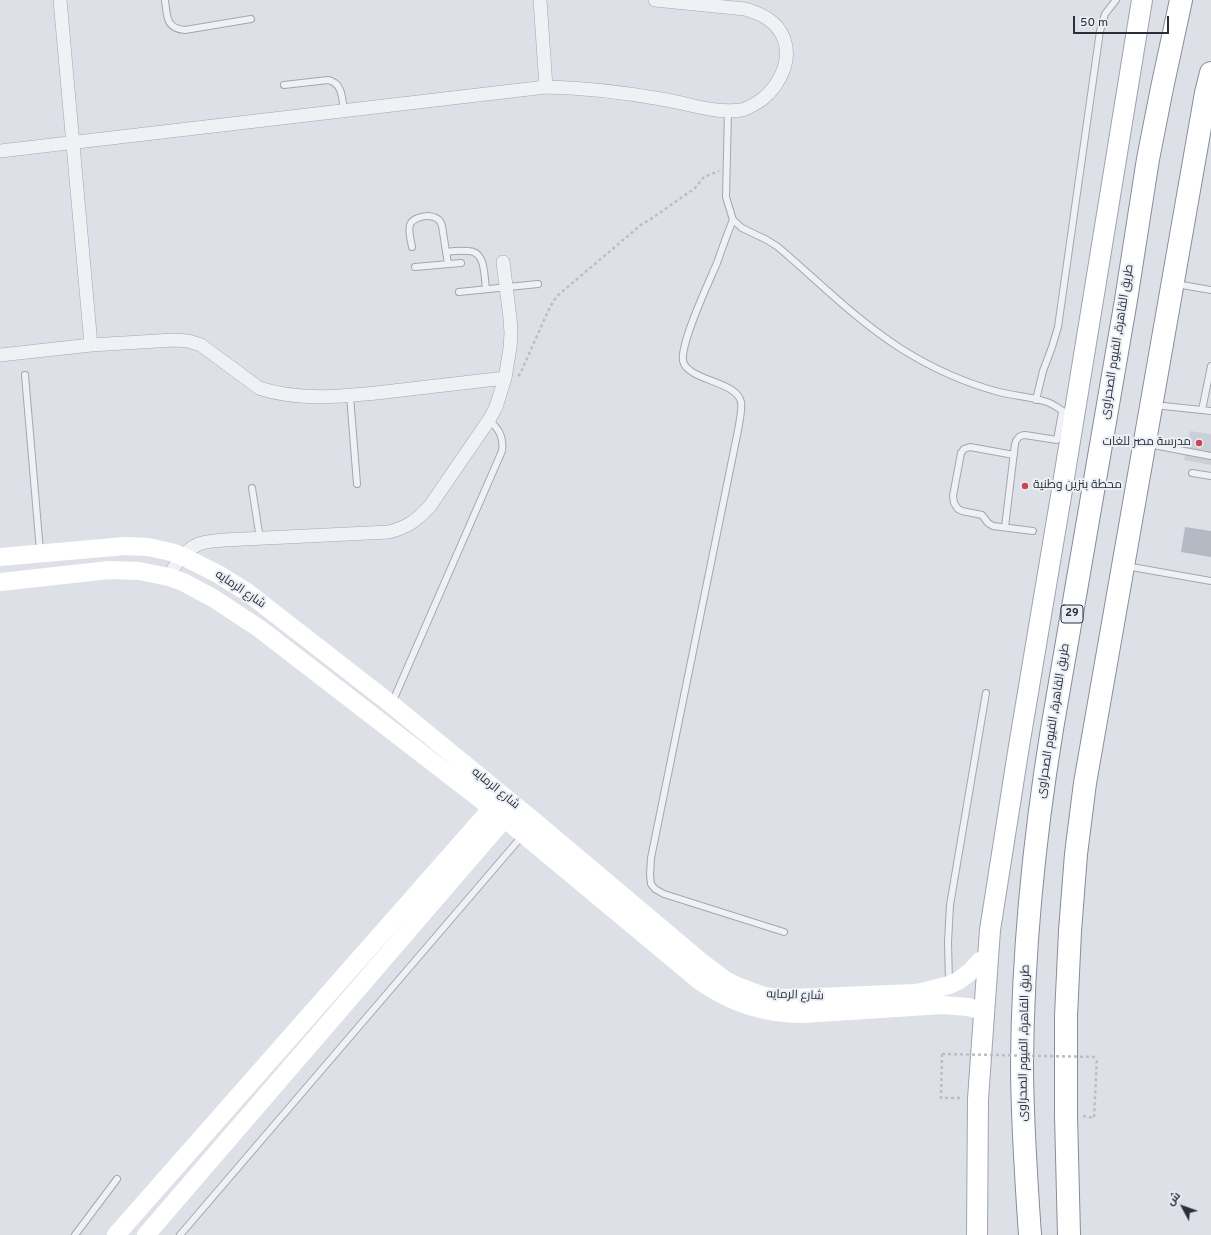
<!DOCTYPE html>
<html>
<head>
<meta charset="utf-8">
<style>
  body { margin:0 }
  #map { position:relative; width:1211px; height:1235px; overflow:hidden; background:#dde0e6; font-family:Overpass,Cairo,sans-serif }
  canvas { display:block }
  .north { position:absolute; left:1163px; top:1187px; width:40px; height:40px; -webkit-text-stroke:3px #eceff4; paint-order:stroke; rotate:311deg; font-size:11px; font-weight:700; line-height:16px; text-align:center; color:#272e3c }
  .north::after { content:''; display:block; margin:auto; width:14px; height:18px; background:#272e3c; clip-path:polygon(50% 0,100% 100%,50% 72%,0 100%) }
  .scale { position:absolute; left:1073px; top:16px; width:96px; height:18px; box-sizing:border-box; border:2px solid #272e3c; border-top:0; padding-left:5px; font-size:12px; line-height:14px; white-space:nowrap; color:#272e3c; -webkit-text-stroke:3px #eceff4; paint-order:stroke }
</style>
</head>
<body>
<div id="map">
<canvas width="1211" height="1235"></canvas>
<div class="north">ش</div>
<div class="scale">50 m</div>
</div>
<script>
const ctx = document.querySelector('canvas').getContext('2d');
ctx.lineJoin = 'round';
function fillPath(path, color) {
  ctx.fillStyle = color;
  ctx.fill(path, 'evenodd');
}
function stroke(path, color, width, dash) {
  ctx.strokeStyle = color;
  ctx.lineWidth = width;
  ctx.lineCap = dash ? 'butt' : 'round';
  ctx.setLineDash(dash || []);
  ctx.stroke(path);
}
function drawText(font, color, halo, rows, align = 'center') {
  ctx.font = font + ' Overpass,Cairo,sans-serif';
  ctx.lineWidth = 4;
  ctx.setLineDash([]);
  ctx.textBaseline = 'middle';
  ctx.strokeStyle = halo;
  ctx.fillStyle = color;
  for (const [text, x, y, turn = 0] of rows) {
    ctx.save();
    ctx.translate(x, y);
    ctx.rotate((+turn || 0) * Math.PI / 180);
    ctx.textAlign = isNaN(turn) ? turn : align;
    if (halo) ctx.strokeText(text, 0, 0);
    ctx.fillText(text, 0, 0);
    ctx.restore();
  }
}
const built = new Path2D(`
  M1190,431L1211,434V465L1184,460Z`);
const building = new Path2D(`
  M1185,527L1211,531V557L1181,552Z`);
const path = new Path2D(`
  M518,376L520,374L550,307L557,296L642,224L651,219L695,188L704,177L719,171
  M942,1054L941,1098H963
  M1083,1116L1094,1118L1097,1057`);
const lane = new Path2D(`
  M165,0C167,16 166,29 185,30L251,19
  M284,85L328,80C343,83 342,99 344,111
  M728,111L726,197L733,220L742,228L767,240L778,247C818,281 855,319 900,348C930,367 965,383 999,392C1015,396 1032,397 1047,402C1056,405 1062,412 1071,415
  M733,220C727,234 722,249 717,263C709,282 680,343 683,361C688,381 737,381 741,402C743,411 736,439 734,450L651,858L650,875L651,884L655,889L664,894L784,932
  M412,247C411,241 408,231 410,225C413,215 439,211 442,226L448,264
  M446,252C453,251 461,250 468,251C486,251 484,276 486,289
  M415,267L461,263
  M1176,284L1211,290
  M459,292L538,284
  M25,375L40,551
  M350,396L357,484
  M1036,400L1043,371L1052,347L1058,327L1100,31L1105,14L1116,0
  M1154,405L1211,411
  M1202,410L1211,366
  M1148,444L1211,456
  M1014,455L970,447L964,449L961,453L953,496L954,503L958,509L962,511L982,515L988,523L993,526L1033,531
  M1192,473L1211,476
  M252,488L260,539
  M1005,527L1015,444C1016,439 1020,435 1025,435L1057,440L1062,412
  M1126,566L1211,581
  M392,703L502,451C504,437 499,429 489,420
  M949,983L948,942L950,905L986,693
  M75,1235L117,1179
  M180,1235L523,835`);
const street = new Path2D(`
  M60,0L91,345
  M540,0L546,87
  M0,151L546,87C585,88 622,92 661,99C688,103 714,114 742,110C746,109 749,107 753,105C775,94 793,64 784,39C777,21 762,14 745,9L655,0
  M0,355L91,345L174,340L188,341L201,345L259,388C303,403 356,395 402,390C436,386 471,382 505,378
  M169,577C175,564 185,550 199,544C207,541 216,541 224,540L389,532C408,527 417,520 430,506L489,420L496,407L505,378L510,348L511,333L510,318L503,262`);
const secondary = new Path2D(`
  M0,557L125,546L148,547L171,552L182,556L218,574L247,592L391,704L534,821L700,961L725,980L737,986L764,996L778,998H793L915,993L926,991L949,985L958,981L970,972L980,961L988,959
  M0,582L109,570L139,571L169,577L183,582L213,598L260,629L492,808L701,982C734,1004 764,1014 803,1014L943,1005L968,1007L984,1011
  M116,1235L500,799
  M146,1235L512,810`);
const primary = new Path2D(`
  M977,1235L978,1099L990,930L1019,746L1062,490L1142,0`);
const highway = new Path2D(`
  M1030,1235C1026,1178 1022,1120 1022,1063C1023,950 1034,839 1052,729L1126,300L1148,159L1162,88L1181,0
  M1069,1235L1066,1115V1016L1070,931L1076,854L1085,783L1206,93L1211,73`);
const pathBridge = new Path2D(`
  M942,1054L1097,1057`);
const markers = [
  [1199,443,4,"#c84652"],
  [1025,486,4,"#c84652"]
];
const shields = [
  [1072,614,22]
];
const shieldNames = [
  ["29",1072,614]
];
const streetNames = [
  ["طريق القاهرة, الفيوم الصحراوى",1118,342,-81],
  ["شارع الرمايه",240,590,34],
  ["طريق القاهرة, الفيوم الصحراوى",1054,721,-81],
  ["شارع الرمايه",495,789,39],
  ["شارع الرمايه",795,996,2],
  ["طريق القاهرة, الفيوم الصحراوى",1025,1043,-89]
];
const poiNames = [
  ["مدرسة مصر للغات",1191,443],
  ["محطة بنزين وطنية",1033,486,"left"]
];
fillPath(built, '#cbcfd8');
fillPath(building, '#b5b9c3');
stroke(lane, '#a3a7b0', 8);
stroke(street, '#a3a7b0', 14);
stroke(primary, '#9da4b2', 22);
stroke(highway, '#858d9c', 24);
stroke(path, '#bcbec5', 2.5, [3, 3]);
stroke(lane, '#f0f1f5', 6);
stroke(street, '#f0f1f5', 13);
stroke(secondary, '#fff', 18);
stroke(primary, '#fff', 20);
stroke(highway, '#fff', 22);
stroke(pathBridge, '#bcbec5', 2.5, [3, 3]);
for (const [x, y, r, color] of markers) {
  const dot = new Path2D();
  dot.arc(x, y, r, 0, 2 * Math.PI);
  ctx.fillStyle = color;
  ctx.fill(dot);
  stroke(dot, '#eceff4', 1.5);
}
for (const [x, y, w] of shields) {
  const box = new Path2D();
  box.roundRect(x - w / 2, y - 9, w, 18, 3);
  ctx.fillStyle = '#eceff4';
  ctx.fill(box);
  stroke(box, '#272e3c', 1);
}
drawText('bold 11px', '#272e3c', null, shieldNames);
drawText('12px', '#272e3c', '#eceff4', streetNames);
drawText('12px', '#272e3c', '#eceff4', poiNames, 'right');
</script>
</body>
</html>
